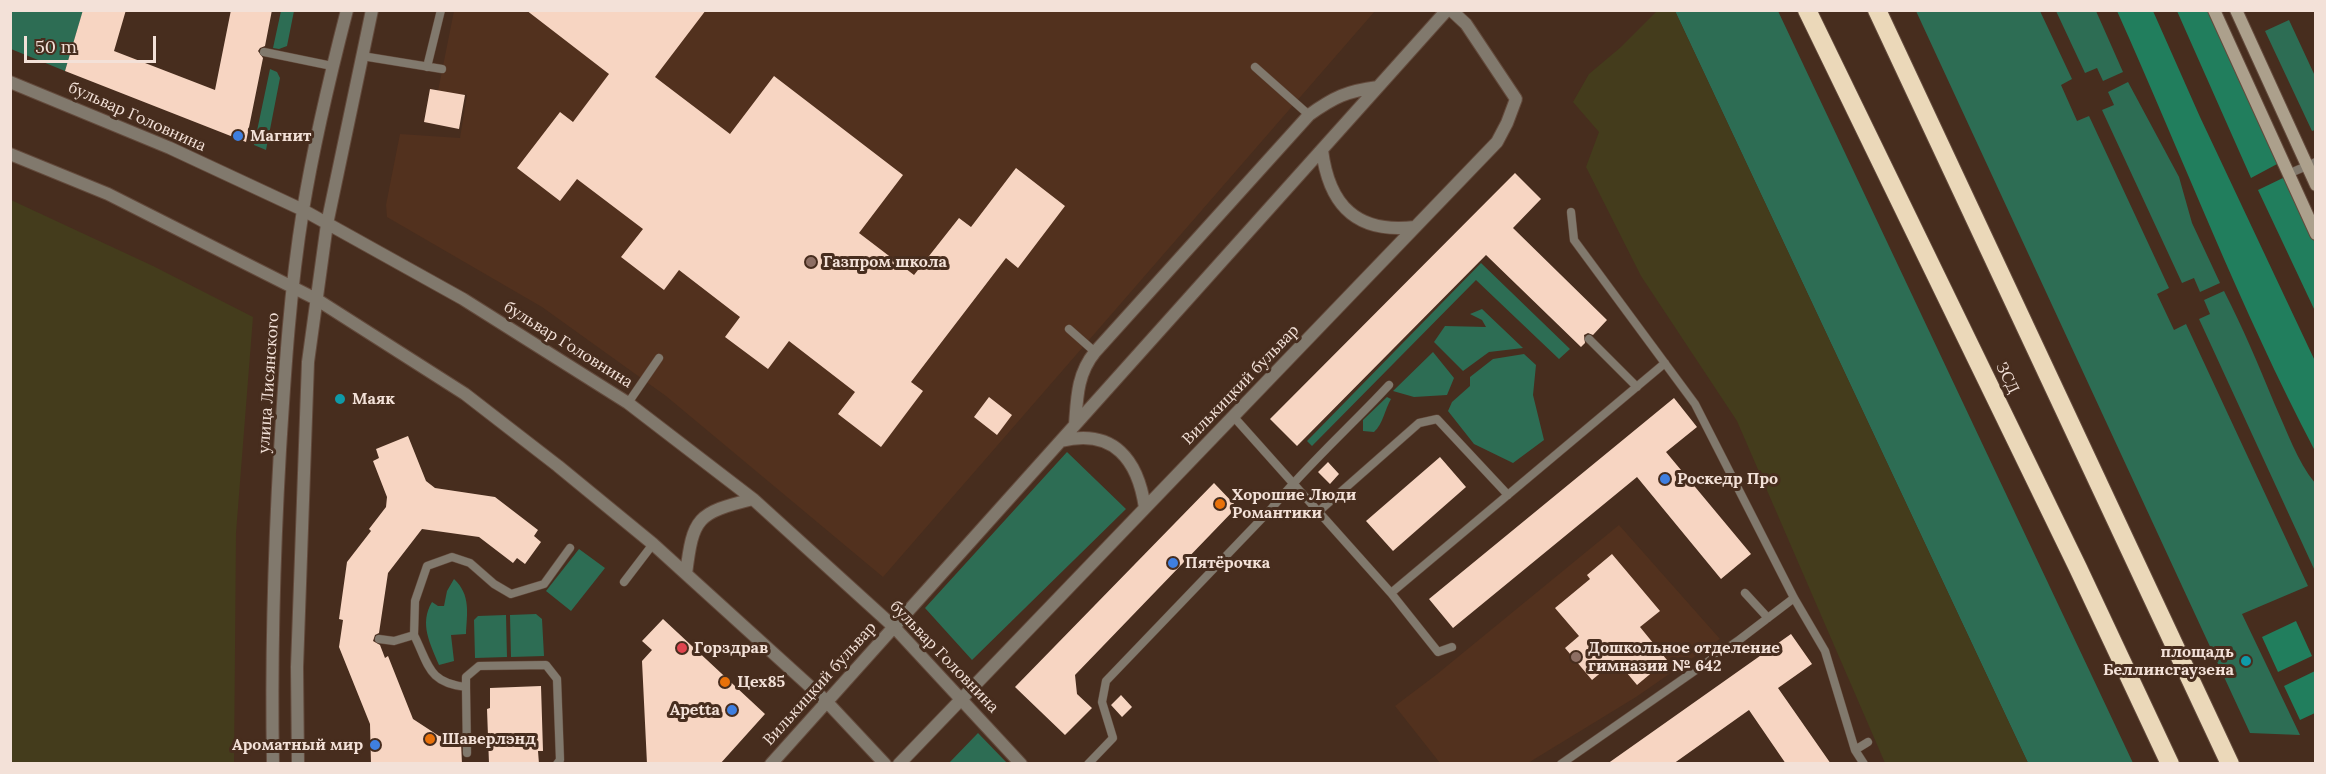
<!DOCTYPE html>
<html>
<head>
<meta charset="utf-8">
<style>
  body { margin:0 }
  #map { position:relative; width:2326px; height:774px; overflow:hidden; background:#472d1e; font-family:Lora,serif }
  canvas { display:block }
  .frame { position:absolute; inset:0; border:12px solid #f3e1d8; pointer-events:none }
  .scale { position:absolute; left:24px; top:36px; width:132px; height:27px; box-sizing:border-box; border:3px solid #f3e1d8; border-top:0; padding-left:8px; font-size:18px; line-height:21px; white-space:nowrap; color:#f3e1d8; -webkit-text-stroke:4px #472d1e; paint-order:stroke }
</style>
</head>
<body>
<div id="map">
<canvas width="2326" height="774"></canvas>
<div class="frame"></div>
<div class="scale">50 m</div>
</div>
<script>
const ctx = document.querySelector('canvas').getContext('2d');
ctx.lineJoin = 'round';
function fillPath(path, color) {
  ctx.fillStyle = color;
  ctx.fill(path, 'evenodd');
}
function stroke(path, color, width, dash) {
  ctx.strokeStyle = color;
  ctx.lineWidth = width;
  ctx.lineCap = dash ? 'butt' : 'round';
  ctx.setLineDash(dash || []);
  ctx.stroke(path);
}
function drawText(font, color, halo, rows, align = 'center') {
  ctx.font = font + ' Lora,serif';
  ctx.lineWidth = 6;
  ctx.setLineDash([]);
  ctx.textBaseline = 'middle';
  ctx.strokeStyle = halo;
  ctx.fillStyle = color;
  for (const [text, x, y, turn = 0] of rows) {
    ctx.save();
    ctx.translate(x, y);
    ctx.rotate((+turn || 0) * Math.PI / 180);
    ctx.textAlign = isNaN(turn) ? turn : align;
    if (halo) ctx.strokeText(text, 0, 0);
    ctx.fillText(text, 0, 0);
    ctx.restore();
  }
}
const built = new Path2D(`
  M454,11H1375L883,577L666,396L542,307L387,217L386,205L400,134L460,138L467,95L438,91Z
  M1619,525L1720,639L1636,697L1528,763H1440L1395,706L1436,675Z`);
const green = new Path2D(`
  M10,11H83L65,71L11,49Z
  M281,11H294L287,46L279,49L273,48Z
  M1675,11H1778L2133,763H2028Z
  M1916,11H2040L2072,79L2061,85L2077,121L2089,116L2169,288L2157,294L2174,330L2186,324L2308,586L2242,614L2300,735L2250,733Z
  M2056,11H2096L2123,72L2103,81L2097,68L2085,73Z
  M2289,20L2315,76V130L2312,131L2265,31Z
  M270,69L277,72L280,78L266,150L254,145Z
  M2128,82L2179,177L2192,223L2220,283L2200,292L2194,278L2182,283L2102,110L2114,105L2108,92Z
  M1481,263L1570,349L1559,359L1476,280L1312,446L1307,441Z
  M2224,291C2243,328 2259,366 2275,405C2287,431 2297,461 2315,483V571L2199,319L2210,314L2204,300Z
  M1482,309L1523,348L1489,352L1463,371L1434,342L1445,326L1486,327L1482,320L1470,314Z
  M1433,352L1454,378L1447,395L1414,397L1393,391Z
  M1524,354L1536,365L1533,395L1544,440L1513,463L1474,444L1448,411L1452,402L1470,386V377L1493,359Z
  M1387,397L1391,399C1385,409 1383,424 1374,432L1363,431V420Z
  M1067,452L1126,509L972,660L925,608Z
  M579,549L605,568L571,611L546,591Z
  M454,579C471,595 467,613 466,634L451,635L454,661L439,665C430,643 419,624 432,602L438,606H444L447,591Z
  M536,614L542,619L544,656L511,657L510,615Z
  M506,615L507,657L475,658L474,620L478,616Z
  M978,733L1007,763H949Z`);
const forest = new Path2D(`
  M2117,11H2153L2200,117L2315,361V451C2240,308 2183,158 2117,11Z
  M2177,11H2210L2279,163L2251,178Z
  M2285,177L2315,243V311L2258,190Z
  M2296,621L2312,656L2278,672L2262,637Z
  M2315,671V713L2300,720L2284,686Z`);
const sand = new Path2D(`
  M1657,11H1675L2028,763H1885L1737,421L1641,276L1586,167L1599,132L1573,102L1589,74L1621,47Z
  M11,200L153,266L253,317L236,533L234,763H11Z`);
const building = new Path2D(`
  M83,10H126L114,51L215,90L231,10H272L265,46L260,48L258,51L263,58L246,142L65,71Z
  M526,10H706L655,77L730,134L774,76L903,175L859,233L914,275L959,218L971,227L1016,168L1065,206L1018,268L1006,258L911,382L923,391L881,447L838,414L855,392L789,341L768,369L725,337L740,317L679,270L664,290L621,257L643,229L577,179L560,201L517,168L560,112L573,122L609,74Z
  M430,89L465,95L459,129L424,122Z
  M1515,173L1541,199L1513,228L1607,320L1593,335L1588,333L1584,335L1585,343L1581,347L1486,255L1297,446L1270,419Z
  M989,397L1012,415L997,435L974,417Z
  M1674,398L1697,427L1666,452L1751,554L1721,579L1637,477L1453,628L1429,599Z
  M408,436L426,481L435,488L495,497L538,530L534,536L541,542L525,564L517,558L513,563L479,537L422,529L388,573L379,633L375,635L373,641L380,645L385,658L388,656L413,719L439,736L453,735V742H461L462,764H371L370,724L339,647L343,620L339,619L347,562L371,531L369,529L386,507L387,497L373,461L379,458L376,449Z
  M1440,457L1466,487L1393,551L1366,521Z
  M1328,462L1339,474L1330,484L1318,472Z
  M1214,483L1237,507L1075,675L1077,694L1092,708L1065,735L1015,687Z
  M1612,554L1660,611L1640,627L1667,660L1637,685L1616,660L1592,680L1565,648L1579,636L1555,608L1590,579L1587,575Z
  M663,619L765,714L720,764H647L642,661L652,650L642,641Z
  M1791,634L1812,664L1778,688L1831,764H1786L1749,710L1673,764H1607Z
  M541,686L543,751H538L539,764H489L487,709L490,708V688Z
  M1121,695L1132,707L1122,717L1111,705Z`);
const lane = new Path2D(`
  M264,52L332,66
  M362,56L442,69
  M427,67L441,10
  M1255,67L1309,115
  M2288,174L2316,162
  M1571,212L1574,240L1695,404L1794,598L1825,651L1855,750L1864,764
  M1069,329L1095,352
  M1589,339L1637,387
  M628,403L659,358
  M1233,416L1391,593L1438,652L1452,647
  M1318,512L1419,423L1437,419L1508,495
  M624,582L653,544
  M1391,593L1665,363
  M1745,593L1768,618
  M414,635C429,665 428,683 466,687L467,753
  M379,639L394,641L414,635L415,601L427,566L452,557L470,563L494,584L511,594L544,584L570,548
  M466,687V677L479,666L546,665L557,679L560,760L557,764
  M1855,750L1868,742
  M1088,764L1113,738L1102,702L1106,681L1271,509C1307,465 1350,427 1389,385
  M1561,764L1739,640L1794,598`);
const street = new Path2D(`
  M10,82L170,148L303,210L463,299L628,403L753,499L894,627L1021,764
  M1322,150C1329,206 1357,234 1415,227
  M10,154L108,194L316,299L465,394L558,466L653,544L826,701L885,764
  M1075,425C1077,398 1077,374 1095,352L1309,115C1334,97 1347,91 1378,87
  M1061,441C1114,428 1138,460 1145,508
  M686,574C693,517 697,513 753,499
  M273,764C271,659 274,555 280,450C285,370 290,290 303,210C314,143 330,76 347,10
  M298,764L297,667L308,362L327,224L372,10
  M771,764L1447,10
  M899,764L1497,142L1507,123L1516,99L1466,24L1451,10`);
const secondary = new Path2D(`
  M2214,10L2316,234
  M2236,10L2316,185`);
const highway = new Path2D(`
  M1807,10L2078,568L2170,764
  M1877,10L2230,764`);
const markers = [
  [238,136,6,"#3f7fe0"],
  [811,262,6,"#8d6e63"],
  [340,399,6,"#0f9aa8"],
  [1665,479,6,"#3f7fe0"],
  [1220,504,6,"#e8710a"],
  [1173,563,6,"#3f7fe0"],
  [682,648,6,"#e0444e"],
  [1576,657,6,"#8d6e63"],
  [2246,661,6,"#0f9aa8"],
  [725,682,6,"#e8710a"],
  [732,710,6,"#3f7fe0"],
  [430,739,6,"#e8710a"],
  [375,745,6,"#3f7fe0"]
];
const streetNames = [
  ["бульвар Головнина",137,117,24],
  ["бульвар Головнина",568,345,32],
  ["ЗСД",2007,378,64],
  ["улица Лисянского",269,383,-86],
  ["Вилькицкий бульвар",1241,385,-46],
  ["бульвар Головнина",944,657,46],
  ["Вилькицкий бульвар",820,684,-48]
];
const poiNames = [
  ["Магнит",250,136],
  ["Газпром школа",823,262],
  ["Маяк",352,399],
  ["Роскедр Про",1677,479],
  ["Хорошие Люди",1232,495],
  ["Романтики",1232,513],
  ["Пятёрочка",1185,563],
  ["Горздрав",694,648],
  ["Дошкольное отделение",1588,648],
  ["гимназии № 642",1588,666],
  ["площадь",2234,652,"right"],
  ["Беллинсгаузена",2234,670,"right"],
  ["Цех85",737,682],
  ["Apetta",720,710,"right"],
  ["Шаверлэнд",442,739],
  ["Ароматный мир",363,745,"right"]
];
fillPath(built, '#52311e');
fillPath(green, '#2d6d54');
fillPath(forest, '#217e5d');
fillPath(sand, '#443c1c');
fillPath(building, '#f7d5c2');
stroke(lane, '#634a3c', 9);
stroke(street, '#634a3c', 14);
stroke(secondary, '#634a3c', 14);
stroke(highway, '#634a3c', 20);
stroke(lane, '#81796d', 8);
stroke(street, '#81796d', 12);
stroke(secondary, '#aca08c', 12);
stroke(highway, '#ebd8b9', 18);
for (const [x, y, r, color] of markers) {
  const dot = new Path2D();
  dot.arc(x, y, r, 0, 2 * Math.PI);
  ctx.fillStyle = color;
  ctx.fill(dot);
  stroke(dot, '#472d1e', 2);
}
drawText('16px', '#f3e1d8', '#472d1e', streetNames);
drawText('bold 16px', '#f3e1d8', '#472d1e', poiNames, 'left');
</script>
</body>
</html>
